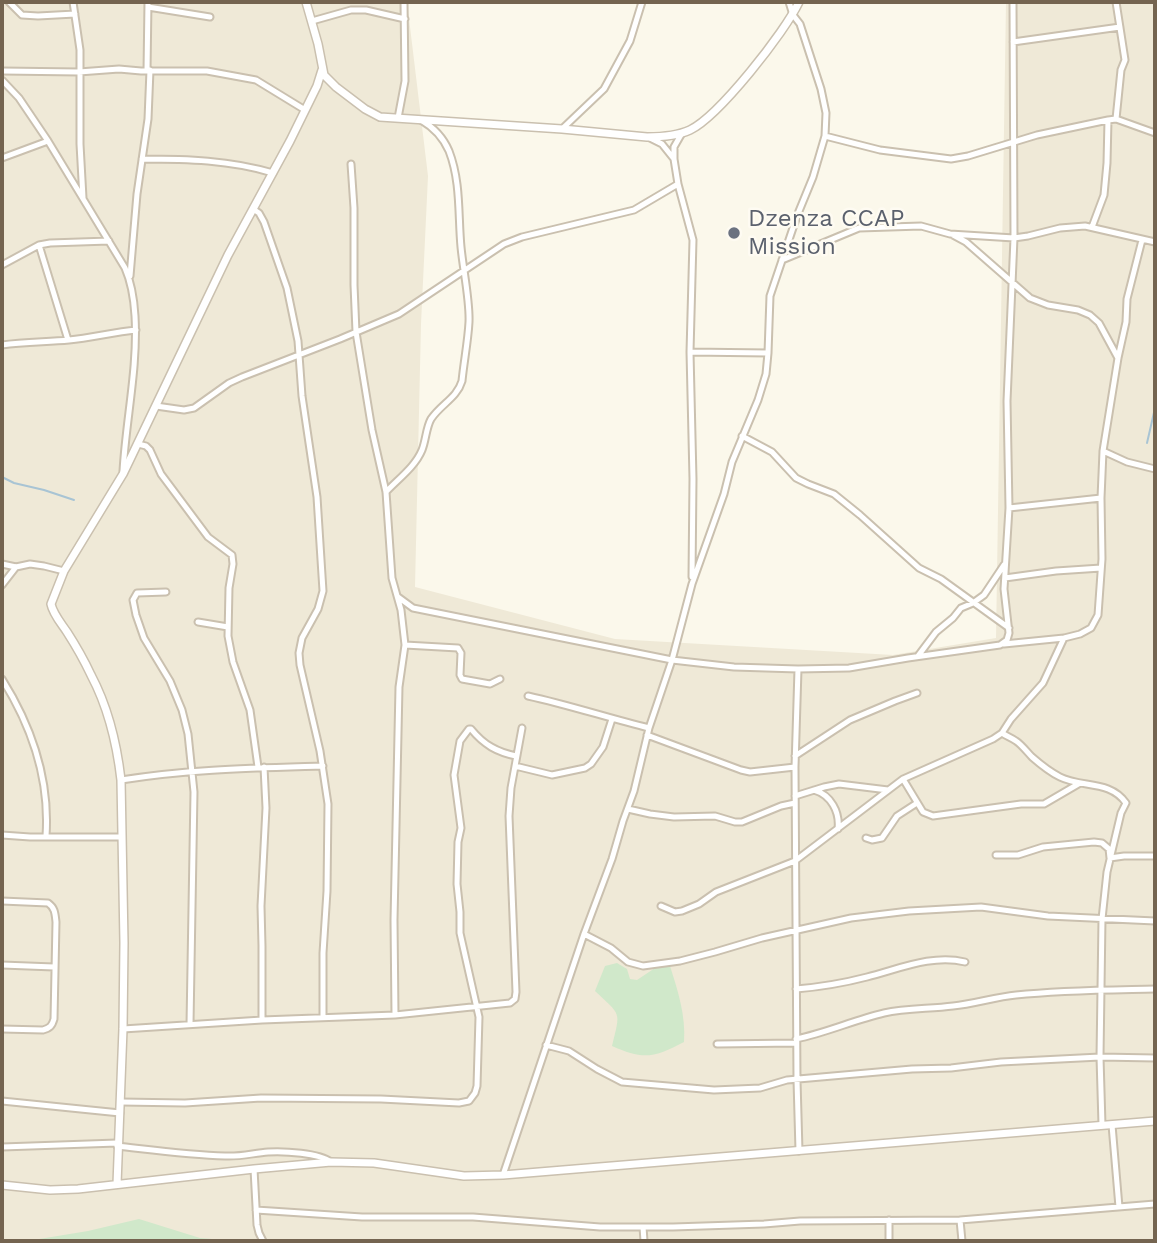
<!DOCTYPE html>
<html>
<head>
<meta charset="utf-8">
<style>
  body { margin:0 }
  #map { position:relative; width:1157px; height:1243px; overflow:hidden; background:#fbf8eb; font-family:"Work Sans",sans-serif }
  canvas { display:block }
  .frame { position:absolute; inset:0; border:4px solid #746450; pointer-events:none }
</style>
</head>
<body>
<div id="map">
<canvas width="1157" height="1243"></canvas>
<div class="frame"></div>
</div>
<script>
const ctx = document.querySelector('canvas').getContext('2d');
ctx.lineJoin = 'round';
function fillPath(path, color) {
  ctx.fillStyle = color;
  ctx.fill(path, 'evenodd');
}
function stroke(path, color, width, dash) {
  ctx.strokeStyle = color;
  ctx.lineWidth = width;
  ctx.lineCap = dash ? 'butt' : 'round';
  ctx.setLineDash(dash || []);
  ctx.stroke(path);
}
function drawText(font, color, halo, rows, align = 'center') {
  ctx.font = font + ' "Work Sans",sans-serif';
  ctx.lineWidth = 5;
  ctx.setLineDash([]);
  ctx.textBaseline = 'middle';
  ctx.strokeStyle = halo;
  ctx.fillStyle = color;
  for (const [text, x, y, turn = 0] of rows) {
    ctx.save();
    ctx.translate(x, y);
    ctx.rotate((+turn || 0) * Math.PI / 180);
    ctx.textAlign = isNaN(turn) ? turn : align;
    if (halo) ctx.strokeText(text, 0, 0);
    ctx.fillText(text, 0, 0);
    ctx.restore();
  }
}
const residential = new Path2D(`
  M2,2H407L428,176L421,324L415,587L615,639L893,655L996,638L1006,2H1155V1241H2Z`);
const green = new Path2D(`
  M617,963L627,969L630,979L637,980L655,968L670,966C678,991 686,1016 684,1042C654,1058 643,1060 612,1046C621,1010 621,1016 595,991L605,966Z
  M139,1219L200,1238L236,1241H27L88,1231Z`);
const stream = new Path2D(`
  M1147,443L1155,408
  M2,477L14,483L44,490L74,500`);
const minor = new Path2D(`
  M9,2L22,15L38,16L75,14
  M73,2L80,50V144L83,198
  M148,7L210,17
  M312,21L351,10H366L405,19
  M1013,42L1120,27
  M2,71L79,72L119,69L141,71H207L256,80L305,110
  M147,71L148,2
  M2,80L19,98L48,141L125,268C132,284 134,299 135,316C138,368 126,419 123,471
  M398,118L405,81L404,2
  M1116,119L1121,70L1125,60L1116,2
  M562,129L604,89L630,41L642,2
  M682,133L674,147V159L678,184L693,240L690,352L693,479L692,577
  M825,136L880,150L951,159L968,156L1037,135L1108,120L1116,119L1155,133
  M650,138L662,144L674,159
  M2,158L48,141
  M142,159C186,159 230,160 273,173
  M351,164L354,208V285L356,332L372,430L386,492L392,578L401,610L405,645L399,687L394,920L395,1015
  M253,209L259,213L264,222L287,288L298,341L302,396L317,497L323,591L318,609L302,638L299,653L300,665L320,751L328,804L327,891L323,953V1017
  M1092,227L1104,195L1107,163L1108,120
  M953,235L966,242L1030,298L1048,305L1078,310L1090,315L1099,323L1118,358
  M39,245L68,340
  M782,260L859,228L921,226L950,234L1014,238L1028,236L1060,228L1085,226L1155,242
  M2,265L39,245L50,243L109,241
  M130,276L137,194L148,119L150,70
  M2,345C24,342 47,342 69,340C92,338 113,332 136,330
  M690,352L768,353
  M156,406L184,410L194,408L229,383L242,377L340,339L399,314L504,244L522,237L634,210L678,184
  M742,436L772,452L796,478L808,484L834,494L860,515L919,568L941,579L1009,628
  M138,444L146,446L150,450L161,474L208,537L232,555L233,564L229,588L228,636L233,662L250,710L258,767
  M1103,451L1127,462L1155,469
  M386,492C398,479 415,467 422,450C426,440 426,428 431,419C441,404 457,398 462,381C464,361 468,341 469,322C470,301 463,269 461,247C458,215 461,182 449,151C443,137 433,127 421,120
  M1009,508L1101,498
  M2,564L16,567L30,564L44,566L64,571
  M1005,578L1056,571L1101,568
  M2,585L16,567
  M166,592L137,593L133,600L136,615L144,638L170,681L182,710L188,734L194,792L190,1024
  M398,597L413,608L672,660L734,667L798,669L849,668L908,658L1000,645L1007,640L1009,633L1004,589L1009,508L1007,401L1014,238L1013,2
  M198,622L228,627
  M1004,644L1064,638L1080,634L1091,628L1098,615L1102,559L1101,498L1103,451L1118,358L1126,322L1127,299L1142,240
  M405,645L458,648L461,653L460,675L462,679L490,684L500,679
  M918,656L936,632L953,618L961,608L973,603L984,595L1004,565
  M798,669L795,767L797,1080L799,1151
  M2,679C32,727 50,778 46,836
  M528,696C569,705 608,718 649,728
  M1002,733C1006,736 1012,738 1016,741C1022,745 1027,752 1032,757C1040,764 1050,772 1060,777C1082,788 1110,780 1126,803L1121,813L1107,872L1102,919L1100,1057L1102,1125
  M647,735L741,770L750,772L795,767
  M795,756L850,720L895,701L917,693
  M515,766L552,775L585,768L591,764L603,747L612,719
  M903,779L923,812L933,816L1021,804H1044L1080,783
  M121,780C188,769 255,768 323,766
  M814,790C831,795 840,812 838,829
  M795,796L824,787L839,784L888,790
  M628,809L650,814L674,817L715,816L735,822H742L781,806L795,803
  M2,835L30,837H121
  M866,838L872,840L882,838L897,816L917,803
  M996,855H1018L1043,847L1094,842L1102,843L1109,849L1110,858L1124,856H1155
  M2,901L48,903C55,908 55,913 56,922L54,1019C52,1026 50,1028 43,1030L2,1029
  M661,906L675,912L682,911L699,904L716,892L795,861L903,779L993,739L1002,733L1011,719L1043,683L1064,638
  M584,934L611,948L628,962L643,966L680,961L715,952L762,938L851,918L909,911L981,907L1048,916L1155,921
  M2,965L54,967
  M796,989C820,987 844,983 867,977C899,969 932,954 965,962
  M262,1020V946L261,906L266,808L264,767
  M123,1029L262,1020L395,1015L510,1003L515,999L516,992L509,816L511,788L522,728
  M796,1039C826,1033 854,1020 884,1013C906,1008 930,1009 953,1006C974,1004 995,997 1016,995C1063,990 1109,990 1155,989
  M717,1044L796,1043
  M546,1045L569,1051L597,1069L622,1082L714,1090L760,1088L787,1080L912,1069L951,1068L1001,1062L1100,1057L1155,1058
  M2,1101L120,1113
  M121,1102L185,1103L261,1098L381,1099L459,1103L469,1101L475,1093L477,1086L479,1017L460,933V912L457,884L458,842L461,828L454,775L460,741L469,729H471C484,745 497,752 516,756
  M1112,1125L1119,1207
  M117,1146C153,1150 189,1155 225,1156C240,1157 254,1153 268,1152C284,1151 319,1153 331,1162
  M2,1147L117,1143
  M254,1169L257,1225L259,1233L263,1241
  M503,1175L584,934L612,859L623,821L634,791L649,728L672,660L692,584L724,494L732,462L758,400L766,374L768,353L770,296L797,216L813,177L825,136L826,113L821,89L800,24L793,15L789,2
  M256,1210L362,1217H473L600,1227H673L764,1224L800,1221L960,1220L1155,1204
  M889,1220V1241
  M960,1220L962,1241
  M643,1227L644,1241`);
const tertiary = new Path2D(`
  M306,2L318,44L324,75L336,87L365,109L380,117L562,129L647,137C662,137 677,136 690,130C719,116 785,32 799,2
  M117,1184L123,1029L124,943L121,780C117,745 108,707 91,675C84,660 76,646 67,632C61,623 53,614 51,604L64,571L123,474L228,255L290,141L317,86L322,70
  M2,1185L50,1190L78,1189L254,1169L331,1162L374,1163L464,1176L503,1175L1155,1121`);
const markers = [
  [734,233,7,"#6b7280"]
];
const worshipNames = [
  ["Dzenza CCAP",748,219],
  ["Mission",748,247]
];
fillPath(residential, '#efe9d7');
fillPath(green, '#d0e8ca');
stroke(stream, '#a8c4d4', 2);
stroke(minor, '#cac0af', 9);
stroke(tertiary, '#cac0af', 10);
stroke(minor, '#fff', 5);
stroke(tertiary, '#fff', 7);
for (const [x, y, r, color] of markers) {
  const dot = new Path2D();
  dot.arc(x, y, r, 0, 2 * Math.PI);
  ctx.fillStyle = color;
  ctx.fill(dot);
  stroke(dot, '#fefbf2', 2.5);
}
drawText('24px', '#5b616d', '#fefbf2', worshipNames, 'left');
</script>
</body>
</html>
